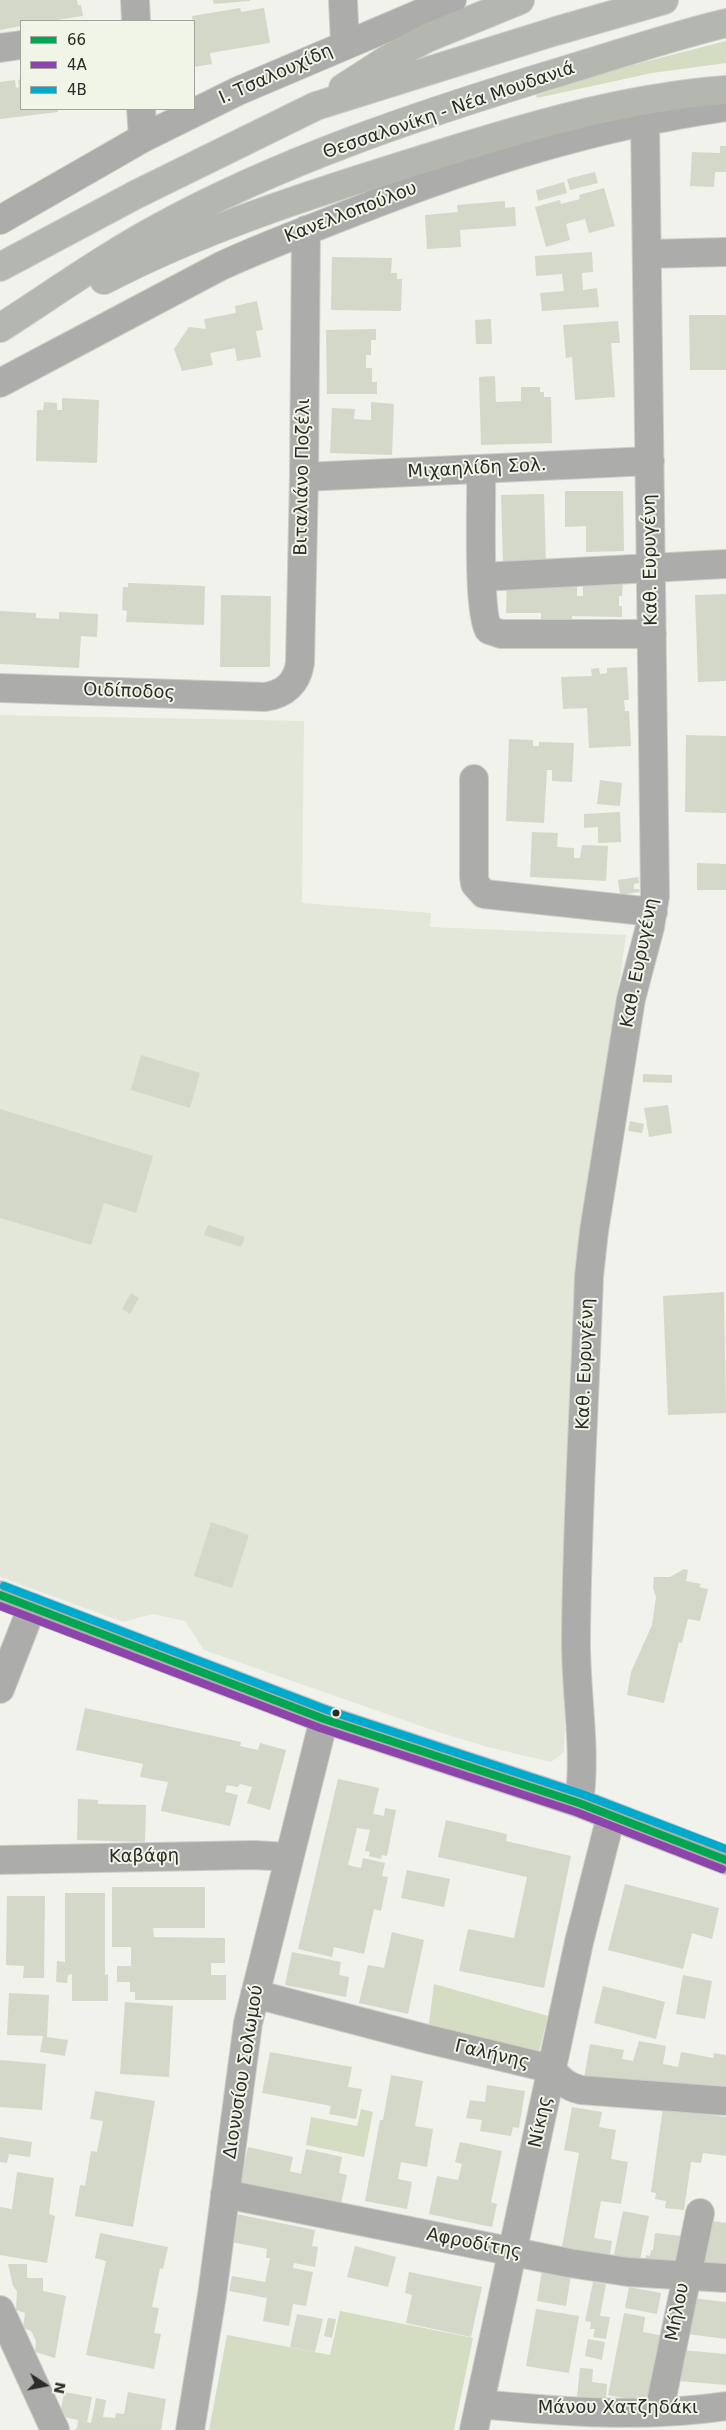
<!DOCTYPE html>
<html>
<head>
<meta charset="utf-8">
<style>
  body { margin:0 }
  #map { position:relative; width:726px; height:2430px; overflow:hidden; background:#f0f2eb; font-family:"DejaVu Sans",sans-serif }
  canvas { display:block }
  .legend { position:absolute; left:20px; top:20px; width:175px; height:90px; box-sizing:border-box; background:#f1f5e8; border:1px solid #a2a59b; margin:0; padding:6px 9px; list-style:none; font-size:15px; color:#2b2c27 }
  .legend li { display:flex; align-items:center; gap:10px; height:25px }
  .legend b { width:25px; border:1px solid #a2a59b }
  .north { position:absolute; left:20px; top:2360px; width:50px; height:50px; -webkit-text-stroke:4px #f1f5e8; paint-order:stroke; rotate:101deg; font-size:14px; font-weight:700; line-height:20px; text-align:center; color:#2b2c27 }
  .north::after { content:''; display:block; margin:auto; width:18px; height:22px; background:#2b2c27; clip-path:polygon(50% 0,100% 100%,50% 72%,0 100%) }
</style>
</head>
<body>
<div id="map">
<canvas width="726" height="2430"></canvas>
<ul class="legend">
<li><b style="height:6px;background:#00a651"></b>66</li>
<li><b style="height:6px;background:#8e44ad"></b>4Α</li>
<li><b style="height:6px;background:#00a9ce"></b>4Β</li>
</ul>
<div class="north">N</div>
</div>
<script>
const ctx = document.querySelector('canvas').getContext('2d');
ctx.lineJoin = 'round';
function fillPath(path, color) {
  ctx.fillStyle = color;
  ctx.fill(path, 'evenodd');
}
function stroke(path, color, width, dash) {
  ctx.strokeStyle = color;
  ctx.lineWidth = width;
  ctx.lineCap = dash ? 'butt' : 'round';
  ctx.setLineDash(dash || []);
  ctx.stroke(path);
}
function drawText(font, color, halo, rows, align = 'center') {
  ctx.font = font + ' "DejaVu Sans",sans-serif';
  ctx.lineWidth = 4;
  ctx.setLineDash([]);
  ctx.textBaseline = 'middle';
  ctx.strokeStyle = halo;
  ctx.fillStyle = color;
  for (const [text, x, y, turn = 0] of rows) {
    ctx.save();
    ctx.translate(x, y);
    ctx.rotate((+turn || 0) * Math.PI / 180);
    ctx.textAlign = isNaN(turn) ? turn : align;
    if (halo) ctx.strokeText(text, 0, 0);
    ctx.fillText(text, 0, 0);
    ctx.restore();
  }
}
const built = new Path2D(`
  M0,715L304,721L302,903L431,913L430,927L626,935L581,1254L564,1752L551,1762L488,1747L438,1732L204,1650L185,1621L153,1614L123,1622L0,1577Z`);
const green = new Path2D(`
  M726,41V63L652,73L537,98L536,95L617,69Z
  M434,1984L548,2016L537,2059L427,2039Z
  M361,2109L373,2112L364,2157L306,2145L311,2117L357,2126Z
  M340,2311L473,2338L454,2430H209L227,2335L330,2355Z`);
const building = new Path2D(`
  M0,0H77L78,5H81L83,16L49,21H21V26L0,30Z
  M213,0H250V1L214,4Z
  M240,8L241,12L264,8L270,43L210,53L212,64L194,67V32L192,16Z
  M21,79V109H58V112L0,119V82L15,80L16,88L19,87L18,80Z
  M720,146H726V172H715L714,187L690,186L692,152L720,153Z
  M595,172L598,183L570,190L567,179Z
  M564,182L567,193L538,201L536,190Z
  M604,188L615,226L589,233L585,219L566,224L570,240L546,247L535,207L560,200L561,204L580,199L579,195Z
  M505,201V208L515,207L516,226L460,230L461,247L427,249L425,215L458,212L457,205Z
  M592,252L593,272L582,273L583,290L597,288L599,307L542,311L540,293L564,291L562,274L536,276L535,256Z
  M332,257L392,258L391,273H397V279H402L401,311L331,310Z
  M257,301L263,330L256,331L261,357L237,361L235,348L210,353L213,365L182,371L174,349L189,327L206,329L204,319L236,313L235,306Z
  M689,315H726V370H690Z
  M491,319L492,344H476L475,320Z
  M618,321L620,343H611L615,397L575,400L572,357L566,358L563,325Z
  M376,329V340H371V355H366V368H372V382H377V394H327L326,330Z
  M495,376L496,402L521,401V387H540V392H544V397H551L552,443L481,445L479,377Z
  M62,398L99,400L97,463L36,461L37,410H43L44,402L57,403V410H62Z
  M371,402L394,404L392,455L330,453L332,408L355,409L354,419L371,420Z
  M565,491H623L624,551L586,552V526L565,527Z
  M544,494L546,563L503,564L501,495Z
  M507,576L577,581V596H583V580L623,581L622,596H619V606H622V617L572,616V619H541V613H506Z
  M128,583L205,586L204,625L126,622L127,611L122,610L123,587H128Z
  M726,594V681L698,682L695,595Z
  M221,595L271,596L270,667H220Z
  M0,611L36,613V618L59,619V612L98,614L97,637L81,636L79,668L0,664Z
  M627,667L629,700H624L625,711H629L631,746L589,748L587,708L563,709L561,677L592,676L591,669L599,668L600,674L607,673V668Z
  M686,735L726,736V813L685,812Z
  M509,739L533,740V746H539V742L574,743L572,782L552,781V770H547L544,823L506,821Z
  M600,780L622,783L620,806L597,804Z
  M620,812L621,842L598,843V827L584,828V814Z
  M532,832L558,833L557,847L574,848V858H580L582,845L608,846L606,881L530,877Z
  M697,863L726,864V890H697Z
  M638,877L639,883L634,884V889H639L640,892L620,895L618,880Z
  M141,1055L200,1073L190,1108L131,1090Z
  M643,1074L672,1075V1083L643,1082Z
  M668,1105L672,1133L649,1137L644,1108Z
  M0,1109L153,1156L136,1213L104,1203L91,1245L0,1218Z
  M630,1121L644,1124L642,1133L628,1131Z
  M208,1225L245,1237L241,1247L204,1235Z
  M724,1292L726,1413L668,1415L663,1296Z
  M131,1293L139,1298L130,1314L122,1309Z
  M211,1522L249,1535L232,1588L194,1576Z
  M684,1569L688,1570L686,1581L701,1584L699,1587L708,1589L700,1621L688,1619L682,1643L679,1642L664,1703L627,1695L631,1672L652,1625L656,1597L653,1588L654,1577H670Z
  M85,1708L241,1742L240,1746L258,1750L260,1743L286,1750L270,1810L247,1803L252,1787L240,1784L238,1787L227,1785L225,1792L238,1795L230,1826L161,1811L168,1782L140,1777L143,1764L76,1750Z
  M338,1779L379,1788L373,1814L384,1816L385,1808L396,1810L387,1856L382,1855L381,1859L369,1856L370,1852L365,1851L370,1830L357,1828L348,1865L361,1868L363,1858L385,1863L382,1876L388,1877L381,1911L374,1909L364,1954L334,1947L332,1957L298,1949Z
  M78,1799L98,1800V1804L146,1805L145,1842L77,1840Z
  M446,1820L507,1834L506,1841L571,1856L544,1988L459,1971L468,1929L514,1938L527,1877L438,1857Z
  M407,1870L450,1879L444,1907L401,1898Z
  M625,1884L719,1908L712,1939L692,1933L683,1969L608,1950Z
  M112,1887H205V1928H153L154,1937L225,1938V1963H211V1975H226V2000H135V1992H130V1982H117V1966H131V1947H112Z
  M65,1893H105V1975L108,1974V2001H72V1974L68,1975L67,1983L56,1982L57,1961L65,1962Z
  M7,1896H45L44,1978H23L24,1966L6,1965Z
  M392,1932L424,1940L408,2014L359,2003L368,1965L384,1968Z
  M292,1952L341,1962L339,1975L349,1977L346,1997L285,1985Z
  M683,1975L712,1981L705,2019L676,2014Z
  M603,1986L665,2002L656,2039L594,2023Z
  M9,1993L49,1995L47,2037L68,2040L65,2056L40,2052L43,2036L7,2035Z
  M125,2002L173,2006L169,2077L120,2074Z
  M639,2041L666,2046L663,2064L678,2067L681,2052L713,2058L714,2053L726,2055V2093L584,2078L590,2044L624,2050L622,2059L633,2061Z
  M270,2052L352,2067L348,2087L362,2089L356,2119L329,2114L331,2106L262,2093Z
  M0,2060L46,2064L42,2110L0,2107Z
  M391,2075L423,2081L415,2126L433,2129L427,2167L401,2162L398,2179L412,2182L407,2209L365,2201L380,2120H383Z
  M487,2085L525,2091L519,2128L513,2127L511,2136L480,2131L482,2120L466,2118L470,2100L485,2102Z
  M95,2091L155,2101L133,2227L75,2216L80,2185L85,2186L91,2151L97,2152L103,2121L90,2119Z
  M572,2107L602,2112L599,2127L616,2130L611,2159L628,2162L621,2204L601,2201L594,2238L612,2241L608,2266L560,2258L579,2153L564,2150Z
  M663,2108L726,2117V2156L703,2153L701,2163L691,2162L684,2210L665,2208L666,2201L655,2199L656,2193L651,2192Z
  M0,2137L32,2142L30,2157L9,2154L7,2163L0,2162Z
  M460,2142L502,2151L491,2202L497,2204L492,2227L429,2214L437,2176L458,2180L462,2164L455,2162Z
  M248,2147L293,2157L290,2171L301,2174L306,2149L342,2157L339,2173L347,2175L341,2204L240,2183Z
  M17,2172L54,2178L49,2214L55,2216L47,2263L0,2255V2207L12,2209Z
  M623,2211L649,2216L638,2269L612,2264Z
  M236,2214L315,2230L312,2246L318,2247L315,2267L294,2263L293,2268L313,2272L306,2306L293,2304L289,2326L263,2321L267,2298L229,2291L232,2276L265,2282L270,2258H266L267,2249L231,2242Z
  M707,2220L726,2223V2265L701,2262Z
  M100,2233L168,2247L163,2269L160,2268L152,2307L159,2308L154,2333L161,2334L154,2369L86,2355L106,2261L95,2258Z
  M655,2233L682,2236L677,2270L645,2265L646,2255L650,2256L651,2250H653Z
  M355,2246L396,2257L388,2287L347,2277Z
  M8,2264H27V2278H43V2291L66,2296L55,2358L35,2352L36,2341L31,2331L23,2328L25,2313L16,2310L17,2291L13,2286Z
  M542,2270L571,2275L566,2306L537,2301Z
  M409,2272L482,2287L471,2337L406,2323L412,2295L405,2293Z
  M593,2282L606,2284L600,2316L610,2317L606,2339L593,2337L595,2329H590L591,2322L585,2321Z
  M629,2287L661,2293L657,2314L625,2308Z
  M683,2297L726,2302V2339L679,2333Z
  M536,2309L579,2316L569,2373L526,2366Z
  M624,2313L645,2317L643,2332L664,2336L651,2403L608,2395Z
  M297,2314L323,2319L315,2352L290,2347Z
  M328,2318L336,2319L332,2338L324,2336Z
  M588,2339L605,2342L602,2360L585,2356Z
  M681,2350L726,2354V2385L678,2381Z
  M580,2368L593,2369L592,2382L607,2384L606,2399L577,2397Z
  M64,2392L92,2397L87,2422L91,2423L96,2398L106,2400L103,2417L115,2418L116,2413L124,2414L128,2392L166,2399L161,2430H74L77,2428L78,2420L60,2416Z`);
const minor = new Path2D(`
  M135,0L136,21
  M343,0L345,45
  M0,48L21,45
  M141,109L143,138
  M0,220L143,138L238,91L452,0
  M648,254L726,252
  M0,383L221,266C264,246 308,230 351,213C475,164 595,126 726,107
  M481,469C482,497 477,612 489,630L501,634H652
  M304,477L650,461
  M482,577L726,564
  M0,688L265,697C285,694 297,683 300,663L304,477L306,230
  M474,779V877L475,884L484,894L653,912
  M0,1689L32,1607
  M579,1803C587,1748 575,1692 576,1636C577,1516 585,1396 589,1276L594,1231L631,999L650,927L655,896L645,120
  M0,1860L254,1855L288,1857
  M255,1994L427,2039L552,2069C559,2081 568,2087 581,2090L726,2101
  M225,2194L569,2263L628,2272L726,2278
  M0,2310L55,2430
  M480,2404C561,2412 645,2418 726,2406
  M659,2412L700,2213
  M190,2430L212,2295L248,2023L324,1719
  M474,2430L579,1942L611,1816`);
const major = new Path2D(`
  M0,1595L324,1719L579,1803L726,1860`);
const highway = new Path2D(`
  M343,88L388,59L427,38L520,0
  M0,267L137,194L316,106L556,31L664,0
  M104,280C202,229 308,195 414,162C516,130 619,98 726,90
  M0,328C53,294 106,256 162,226C282,161 413,117 543,77C604,59 664,38 726,23`);
const bus1 = new Path2D(`
  M0,1595L324,1719L579,1803L726,1860`);
const bus2 = new Path2D(`
  M0,1606L320,1728L576,1812L722,1869`);
const bus3 = new Path2D(`
  M4,1586L327,1710L582,1794L726,1849`);
const markers = [
  [336,1713,4.5,"#2b2c27"]
];
const streetNames = [
  ["Ι. Τσαλουχίδη",276,75,-24],
  ["Θεσσαλονίκη - Νέα Μουδανιά",449,111,-19],
  ["Κανελλοπούλου",351,213,-21],
  ["Μιχαηλίδη Σολ.",477,469,-3],
  ["Βιταλιάνο Ποζέλι",303,477,-89],
  ["Καθ. Ευρυγένη",651,560,-91],
  ["Οιδίποδος",129,692,2],
  ["Καθ. Ευρυγένη",640,963,-79],
  ["Καθ. Ευρυγένη",586,1364,-88],
  ["Καβάφη",144,1857,-1],
  ["Γαλήνης",492,2055,13],
  ["Διονυσίου Σολωμού",244,2072,-81],
  ["Νίκης",541,2122,-78],
  ["Αφροδίτης",474,2244,11],
  ["Μήλου",678,2312,-79],
  ["Μάνου Χατζηδάκι",618,2408]
];
fillPath(built, '#e2e7da');
fillPath(green, '#d4ddc1');
fillPath(building, '#d4d8c9');
stroke(minor, '#cccec9', 30);
stroke(major, '#cccec9', 30);
stroke(highway, '#cccec9', 30);
stroke(minor, '#acadaa', 28);
stroke(major, '#afb0ab', 28);
stroke(highway, '#b4b6b0', 28);
stroke(bus1, '#00a651', 8);
stroke(bus2, '#8e44ad', 8);
stroke(bus3, '#00a9ce', 8);
for (const [x, y, r, color] of markers) {
  const dot = new Path2D();
  dot.arc(x, y, r, 0, 2 * Math.PI);
  ctx.fillStyle = color;
  ctx.fill(dot);
  stroke(dot, '#f1f5e8', 2);
}
drawText('18px', '#2b2c27', '#f1f5e8', streetNames);
</script>
</body>
</html>
